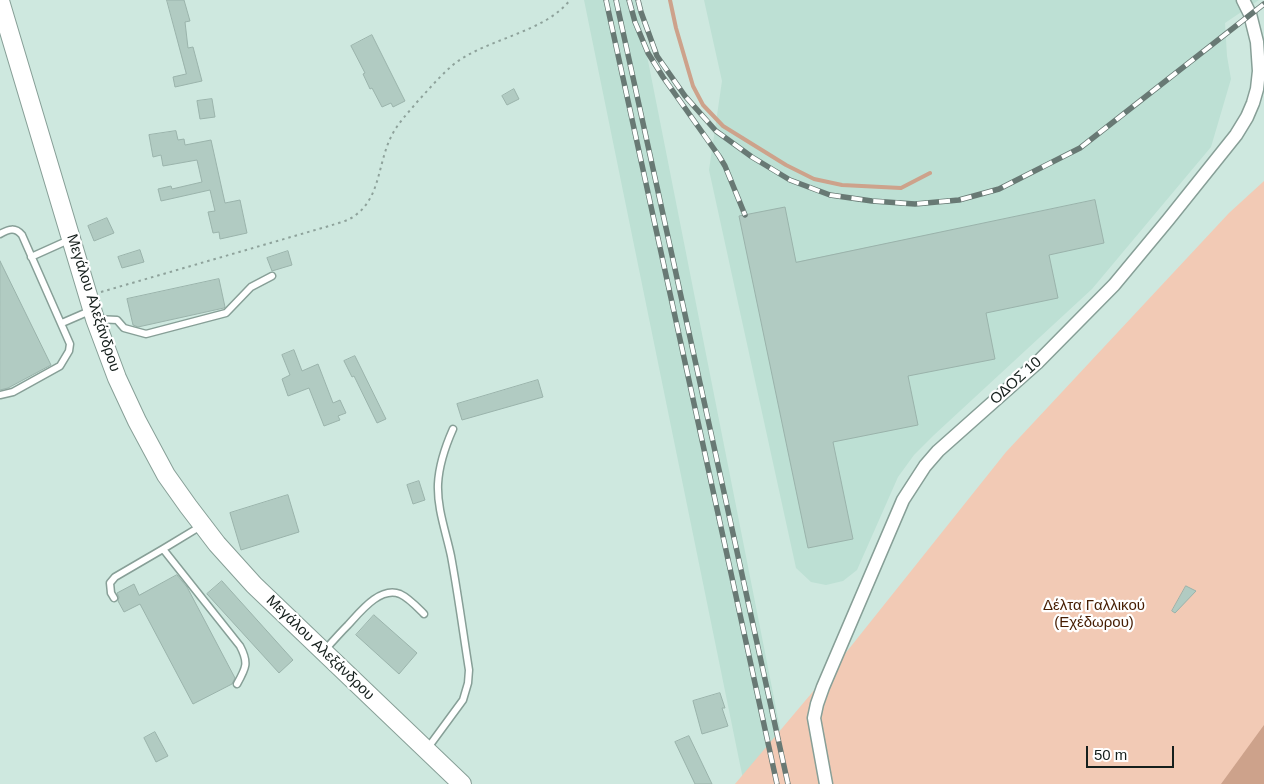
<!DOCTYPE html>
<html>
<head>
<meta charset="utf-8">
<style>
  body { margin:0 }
  #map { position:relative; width:1264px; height:784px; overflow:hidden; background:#cee8df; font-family:Arial,sans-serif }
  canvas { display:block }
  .scale { position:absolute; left:1086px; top:746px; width:88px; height:22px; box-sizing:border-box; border:2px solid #151f1c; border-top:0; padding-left:6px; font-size:15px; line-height:18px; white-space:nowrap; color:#151f1c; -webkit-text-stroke:4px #fff; paint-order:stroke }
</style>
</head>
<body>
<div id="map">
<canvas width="1264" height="784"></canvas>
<div class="scale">50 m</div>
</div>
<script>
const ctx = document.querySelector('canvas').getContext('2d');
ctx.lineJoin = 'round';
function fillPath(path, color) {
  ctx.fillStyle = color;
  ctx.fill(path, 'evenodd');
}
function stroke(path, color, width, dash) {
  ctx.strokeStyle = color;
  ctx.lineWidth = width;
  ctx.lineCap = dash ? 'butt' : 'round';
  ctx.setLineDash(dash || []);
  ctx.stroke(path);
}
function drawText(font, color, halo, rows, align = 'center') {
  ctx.font = font + ' Arial,sans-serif';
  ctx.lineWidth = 4.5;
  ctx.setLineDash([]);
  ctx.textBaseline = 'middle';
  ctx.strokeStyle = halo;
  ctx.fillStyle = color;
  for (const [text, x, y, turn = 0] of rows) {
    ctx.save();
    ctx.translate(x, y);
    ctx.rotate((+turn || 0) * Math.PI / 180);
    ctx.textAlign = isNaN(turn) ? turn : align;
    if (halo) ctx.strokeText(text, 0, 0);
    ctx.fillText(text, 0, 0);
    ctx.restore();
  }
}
const built = new Path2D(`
  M584,0H636L791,784H744Z
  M704,0H1259L1225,23L1227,56L1231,79L1211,147L1092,289L934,435L914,455L898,477L857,570L843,581L826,585L811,582L796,568L709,170L722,81Z`);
const green = new Path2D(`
  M1264,181V784H735L848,650L1006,452L1229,213Z`);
const water = new Path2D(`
  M1264,725V784H1221Z`);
const stream = new Path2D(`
  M670,0L676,28L693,86L703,105L723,126L786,165L814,179L842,185L901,188L930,173`);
const building = new Path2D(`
  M167,0H184L190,21L185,22L188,48L193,47L202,81L175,87L173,77L186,74Z
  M372,35L405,101L393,107L391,103L382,107L372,88L370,89L363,74L365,73L351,46Z
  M514,89L519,99L507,105L502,96Z
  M212,99L215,117L200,119L197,101Z
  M176,131L178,140L184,139L185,145L211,140L225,203L240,200L247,233L220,239L219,232L213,233L208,212L215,211L210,190L161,201L158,189L171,186L172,189L202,182L197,160L163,166L161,155L153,157L149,135Z
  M1095,200L1104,243L1049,255L1058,298L986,313L995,359L908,376L918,425L833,442L853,539L808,548L739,216L785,207L796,262Z
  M107,218L114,233L94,241L88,226Z
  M140,250L144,262L122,268L118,257Z
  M288,251L292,265L272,271L267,258Z
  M0,261L51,365L8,388L0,390Z
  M219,279L225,307L224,308L138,327L133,325L127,299Z
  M294,350L302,371L318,364L333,403L340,400L346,413L338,416L340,420L324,426L309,388L288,396L282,379L290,375L282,355Z
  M355,356L386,419L377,423L354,376L352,377L344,361Z
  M538,380L543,397L462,420L457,404Z
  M419,481L425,500L413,504L407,485Z
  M288,495L299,532L241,550L230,513Z
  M177,575L187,587L235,678L232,684L193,704L140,604L124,612L118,601L119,597L117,593L134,584L139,595Z
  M222,581L293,660L279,673L207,594Z
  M1186,586L1196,591L1175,613L1172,611Z
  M374,615L417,653L399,674L356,635Z
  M720,693L725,708H722L728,726L702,734L693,701Z
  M155,732L168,756L156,762L144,738Z
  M689,736L712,784H695L675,742Z`);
const path = new Path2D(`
  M101,292L329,226C338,223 349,221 357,214C381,195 378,161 392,135C398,123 408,113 417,102C429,89 440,76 454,64C488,38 544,33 570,0`);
const lane = new Path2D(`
  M0,234C9,229 15,227 22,235L70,344L69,351L60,366L13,392L0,395
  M31,257L71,239
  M97,319L117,320L124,328L146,334L226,313L251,287L272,276
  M62,323L92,310
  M163,549L240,646C249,663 246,668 237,684
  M114,598L111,593L110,583L115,577L163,549L201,526
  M324,651C332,642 340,633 348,625C360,612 380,586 400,594C409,598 417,607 424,614
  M427,749L463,700L468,683L469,670C463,632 458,594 451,556C446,532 437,509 438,484C439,464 445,447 453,429`);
const street = new Path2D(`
  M826,784L814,718L817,704L823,687L903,500L925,466L938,451L1037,363L1114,285L1168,220L1236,135L1247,117L1253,103L1257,89L1259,71L1257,42L1250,14L1243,0`);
const secondary = new Path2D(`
  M0,1L95,319L117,378L137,421L166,475L188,506L217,544L254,585L462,784`);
const rail = new Path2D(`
  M606,0L777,784
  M616,0L788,784
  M629,0L635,22L648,53L663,77L719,156L725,166L745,215
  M638,0L641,12L657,56L685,96L716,131L752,157L790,180L830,195L872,201L915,204L959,200L999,189L1080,148L1264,4`);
const streetNames = [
  ["Μεγάλου Αλεξάνδρου",93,303,72],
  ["ΟΔΟΣ 10",1016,381,-42],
  ["Μεγάλου Αλεξάνδρου",320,648,44]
];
const parkNames = [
  ["Δέλτα Γαλλικού",1094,606],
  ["(Εχέδωρου)",1094,623]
];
fillPath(built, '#bde0d4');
fillPath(green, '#f2cab5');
fillPath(water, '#cda28b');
stroke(stream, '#cda28b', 4);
fillPath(building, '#b1cbc2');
stroke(building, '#9ab3ab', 1);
stroke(lane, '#879f97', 9);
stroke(street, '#879f97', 15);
stroke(secondary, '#879f97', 20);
stroke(path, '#8ea29b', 2, [2.5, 4]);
stroke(lane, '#fff', 6);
stroke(street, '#fff', 12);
stroke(secondary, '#fff', 18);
stroke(rail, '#687974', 5.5);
stroke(rail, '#fff', 4, [11]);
drawText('15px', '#151f1c', '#fff', streetNames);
drawText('15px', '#461d02', '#fff', parkNames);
</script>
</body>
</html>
